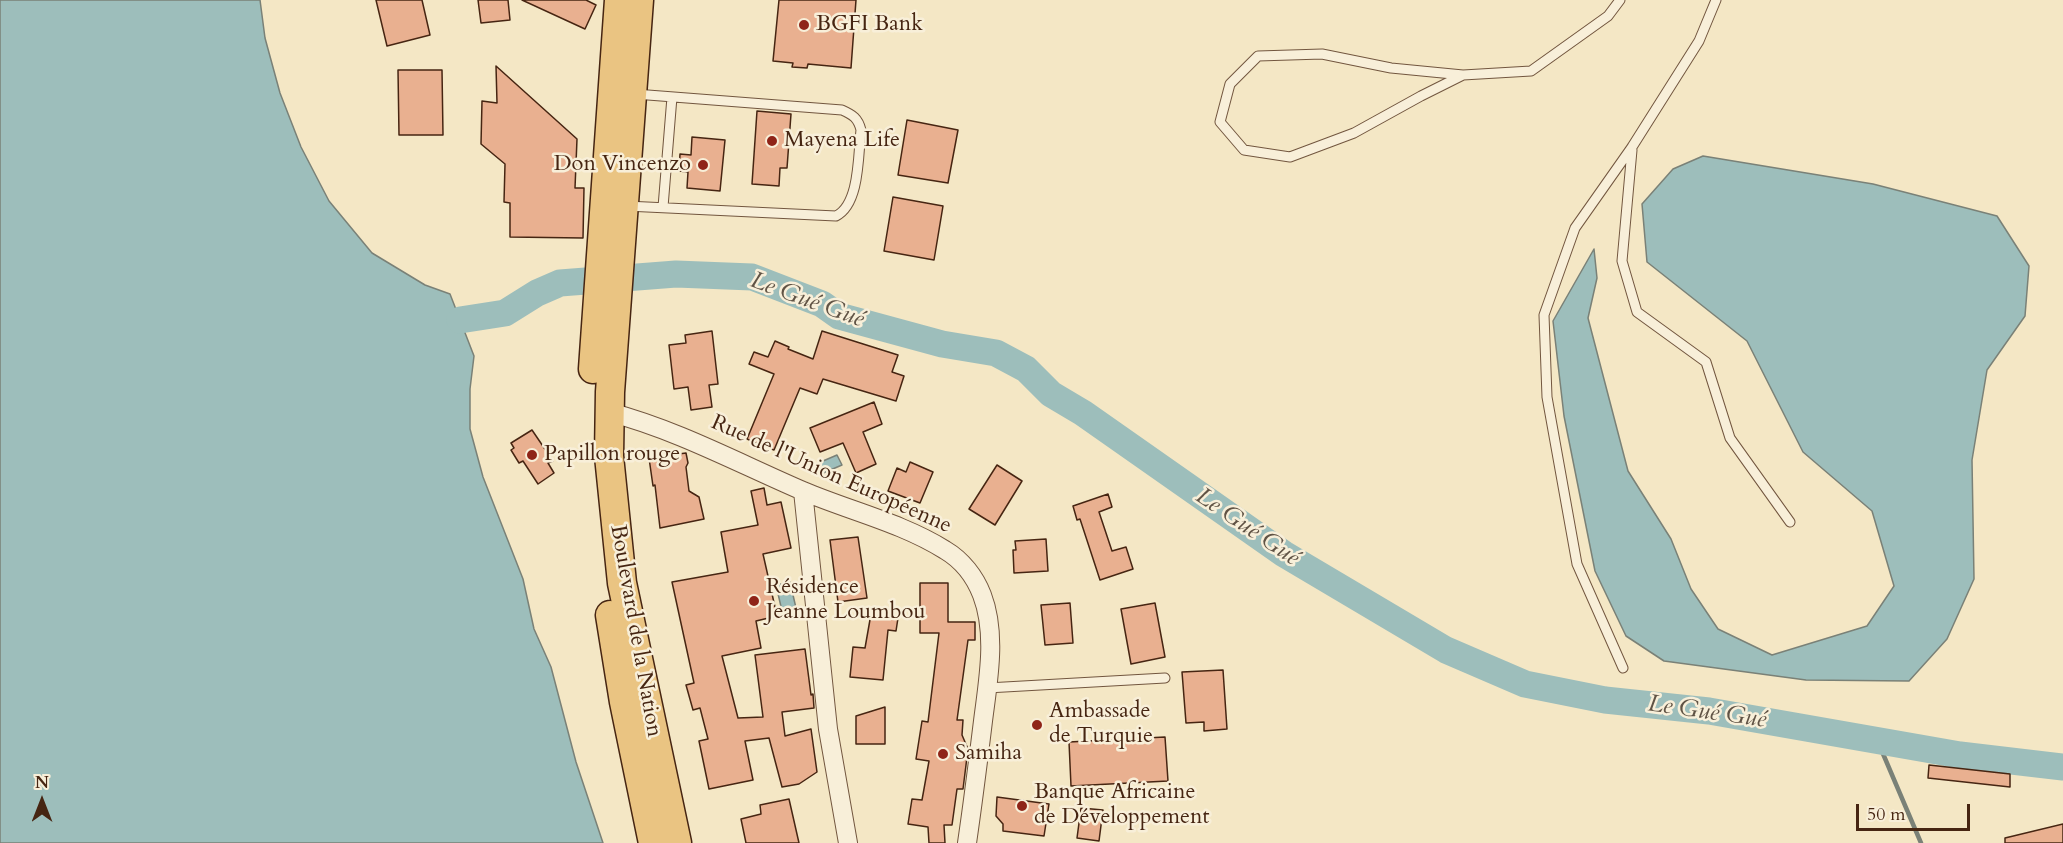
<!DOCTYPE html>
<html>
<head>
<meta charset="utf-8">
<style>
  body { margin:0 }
  #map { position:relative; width:2063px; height:843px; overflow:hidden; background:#f4e7c5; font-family:Cardo,serif }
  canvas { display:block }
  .north { position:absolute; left:12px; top:771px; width:60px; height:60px; -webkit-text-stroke:4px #f8efd9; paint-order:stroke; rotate:0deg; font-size:16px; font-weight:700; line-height:24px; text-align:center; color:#462512 }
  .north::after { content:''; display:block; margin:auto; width:21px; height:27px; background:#462512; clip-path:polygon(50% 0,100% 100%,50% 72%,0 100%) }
  .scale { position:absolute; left:1856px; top:804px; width:114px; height:27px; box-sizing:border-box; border:3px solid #462512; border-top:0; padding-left:8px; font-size:18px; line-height:21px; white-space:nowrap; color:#462512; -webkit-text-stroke:4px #f8efd9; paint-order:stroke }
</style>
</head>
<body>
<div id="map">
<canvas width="2063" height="843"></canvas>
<div class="north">N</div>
<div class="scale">50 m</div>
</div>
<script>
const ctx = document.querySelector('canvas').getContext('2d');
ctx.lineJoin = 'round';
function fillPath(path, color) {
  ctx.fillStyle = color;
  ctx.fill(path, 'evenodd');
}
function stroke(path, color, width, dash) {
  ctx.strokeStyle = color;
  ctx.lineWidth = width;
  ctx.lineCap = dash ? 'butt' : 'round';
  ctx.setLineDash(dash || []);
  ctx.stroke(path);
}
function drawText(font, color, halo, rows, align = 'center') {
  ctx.font = font + ' Cardo,serif';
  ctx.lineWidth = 5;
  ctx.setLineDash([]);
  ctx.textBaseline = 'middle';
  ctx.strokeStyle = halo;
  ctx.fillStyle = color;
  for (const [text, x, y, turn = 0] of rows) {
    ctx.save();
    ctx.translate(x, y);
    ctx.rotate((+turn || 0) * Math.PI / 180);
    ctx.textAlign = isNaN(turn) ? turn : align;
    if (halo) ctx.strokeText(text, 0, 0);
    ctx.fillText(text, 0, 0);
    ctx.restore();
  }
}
const water = new Path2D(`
  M0,0H260L265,38L280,93L301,147L329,201L372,253L425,285L450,294L474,356L470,389V429L483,477L523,579L534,629L551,667L576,762L603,843H0Z
  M1703,156L1873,184L1997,216L2029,266L2025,316L1987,370L1972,460L1974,579L1947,639L1909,681L1806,680L1664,661L1626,636L1595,571L1564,416L1553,321L1594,249L1597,278L1588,318L1628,471L1671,539L1691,589L1718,629L1772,655L1867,626L1894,586L1872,511L1803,452L1747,341L1647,262L1642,204L1673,169Z
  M837,455L842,465L821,474L816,464Z
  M790,582L796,608L782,611L776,585Z`);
const stream = new Path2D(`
  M1878,742L1921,843`);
const river = new Path2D(`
  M460,320L505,313L537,293L560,283L676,274L752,277L822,304L839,316L942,344L996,353L1026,369L1051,394L1083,413L1284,554L1446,650L1525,684L1605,700L1709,711L1960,755L2063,767`);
const building = new Path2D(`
  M376,0H422L430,35L387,46Z
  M478,0H508L510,20L481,23Z
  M522,0H586L596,5L585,29Z
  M779,0H856L851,68L808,64L807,68L792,67L793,63L773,61Z
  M496,66L577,139L575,188H584L583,238L510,237V203L504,202L505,164L481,144L482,101L497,103Z
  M398,70H442L443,135H399Z
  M757,111L791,114L787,168H780L779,186L752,184Z
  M907,120L958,130L948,183L898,175Z
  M692,137L725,140L720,191L687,188L688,172L679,171L680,154L691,155Z
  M893,197L943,206L934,260L884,251Z
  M712,331L718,384L709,385L712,407L691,410L688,387L674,389L669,345L686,343L685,335Z
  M822,331L898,355L892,372L904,376L896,401L823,379L817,394L800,388L774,450L747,439L774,374L749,364L754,352L768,357L775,341L789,347L788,349L813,359Z
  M874,402L882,424L863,432L876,464L856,473L843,443L820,452L810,428Z
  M532,430L553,461L548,463L554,473L538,484L523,461L519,463L511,450L514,448L511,443Z
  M686,453L688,463L686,467L689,491L699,497L704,519L660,528L655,485L653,486L649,458Z
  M910,462L933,472L920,503L888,491L897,468L906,472Z
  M997,465L1022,481L995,525L969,509Z
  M764,488L767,505L781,502L791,548L763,554L777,616L756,621L761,648L722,656L738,718L763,717L755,655L805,649L811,695L813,694L814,708L782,712L785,736L811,729L817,772L799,784L782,787L769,738L745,741L753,780L709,789L699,741L708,739L700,708L693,710L686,685L694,683L672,582L728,572L721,532L758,525L751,491Z
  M1108,494L1112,507L1099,512L1112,551L1126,547L1133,569L1100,580L1080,519L1077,520L1073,506Z
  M858,537L867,598L838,602L830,540Z
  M1046,539L1048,571L1014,573L1013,550H1016L1015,541Z
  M920,583H948V622H975V640H968L957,720H963L962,735L968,749L963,789H957L952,825H944L945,843H929L928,827L908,824L912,799L922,800L929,761L916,759L922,721L928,722L939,633H920Z
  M1070,603L1073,643L1045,645L1041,605Z
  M1155,603L1165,657L1131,664L1121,609Z
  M871,614L898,618L896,631L888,630L883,680L850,677L853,647L865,648Z
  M1223,670L1227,729L1204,731V722L1186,723L1182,672Z
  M885,707V744H856V716Z
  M1165,737L1168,781L1071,786L1069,742Z
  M1929,765L2010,774V787L1928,778Z
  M997,797L1049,804L1044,836L1003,831V824L996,816Z
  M789,799L799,843H746L741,819L761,814L760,805Z
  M1081,808L1103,810L1099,841L1077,838Z
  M2063,824V843H2005V838Z`);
const lane = new Path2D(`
  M1463,75L1421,96L1354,133L1290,157L1244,150L1220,122L1230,84L1258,56L1322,54L1391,68L1463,75L1531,71L1608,16L1620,0
  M1632,150L1622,261L1637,312L1706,362L1730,438L1790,522
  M626,206L836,216C860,204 858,155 861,130C858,118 853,115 842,110L635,94
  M663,207L672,97
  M1623,668L1577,564L1547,397L1544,315L1575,228L1632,147L1699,41L1716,0
  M987,688L1165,678`);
const street = new Path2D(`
  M609,412C677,430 738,463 803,491C850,511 902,523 945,550C962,560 975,577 982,595C997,634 988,681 983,721C978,762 973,802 967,843
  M803,491L828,729L848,843`);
const primary = new Path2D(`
  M639,0L610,392L609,456L622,583L677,843
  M593,369L619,0
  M610,615L624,702L653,843`);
const markers = [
  [804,25,6,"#8f2418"],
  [772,141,6,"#8f2418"],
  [703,165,6,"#8f2418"],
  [532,455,6,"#8f2418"],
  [754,601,6,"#8f2418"],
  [1037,725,6,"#8f2418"],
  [943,754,6,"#8f2418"],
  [1022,806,6,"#8f2418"]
];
const poiNames = [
  ["BGFI Bank",816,25],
  ["Mayena Life",784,141],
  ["Don Vincenzo",691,165,"right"],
  ["Papillon rouge",544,455],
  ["Résidence",766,588],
  ["Jeanne Loumbou",766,613],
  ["Ambassade",1049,712],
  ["de Turquie",1049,737],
  ["Samiha",955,754],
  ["Banque Africaine",1034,793],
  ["de Développement",1034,818]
];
const streetNames = [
  ["Rue de l'Union Européenne",831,475,24],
  ["Boulevard de la Nation",635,631,80]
];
const waterNames = [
  ["Le Gué Gué",807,301,20],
  ["Le Gué Gué",1247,528,34],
  ["Le Gué Gué",1707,713,8]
];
fillPath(water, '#9dbebb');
stroke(water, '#7a8177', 1.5);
stroke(stream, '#7a8177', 4.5);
stroke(river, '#9dbebb', 27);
fillPath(building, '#e9b090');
stroke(building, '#462512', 1.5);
stroke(lane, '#72563f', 11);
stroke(street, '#72563f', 20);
stroke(primary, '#462512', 31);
stroke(lane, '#f8efd9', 9);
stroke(street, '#f8efd9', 18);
stroke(primary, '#eac482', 28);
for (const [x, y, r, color] of markers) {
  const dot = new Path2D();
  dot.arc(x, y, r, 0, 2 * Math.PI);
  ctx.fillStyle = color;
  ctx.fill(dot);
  stroke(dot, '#f8efd9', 2);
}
drawText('22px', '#462512', '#f8efd9', poiNames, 'left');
drawText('22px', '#462512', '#f8efd9', streetNames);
drawText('italic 24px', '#605345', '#f8efd9', waterNames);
</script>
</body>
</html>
